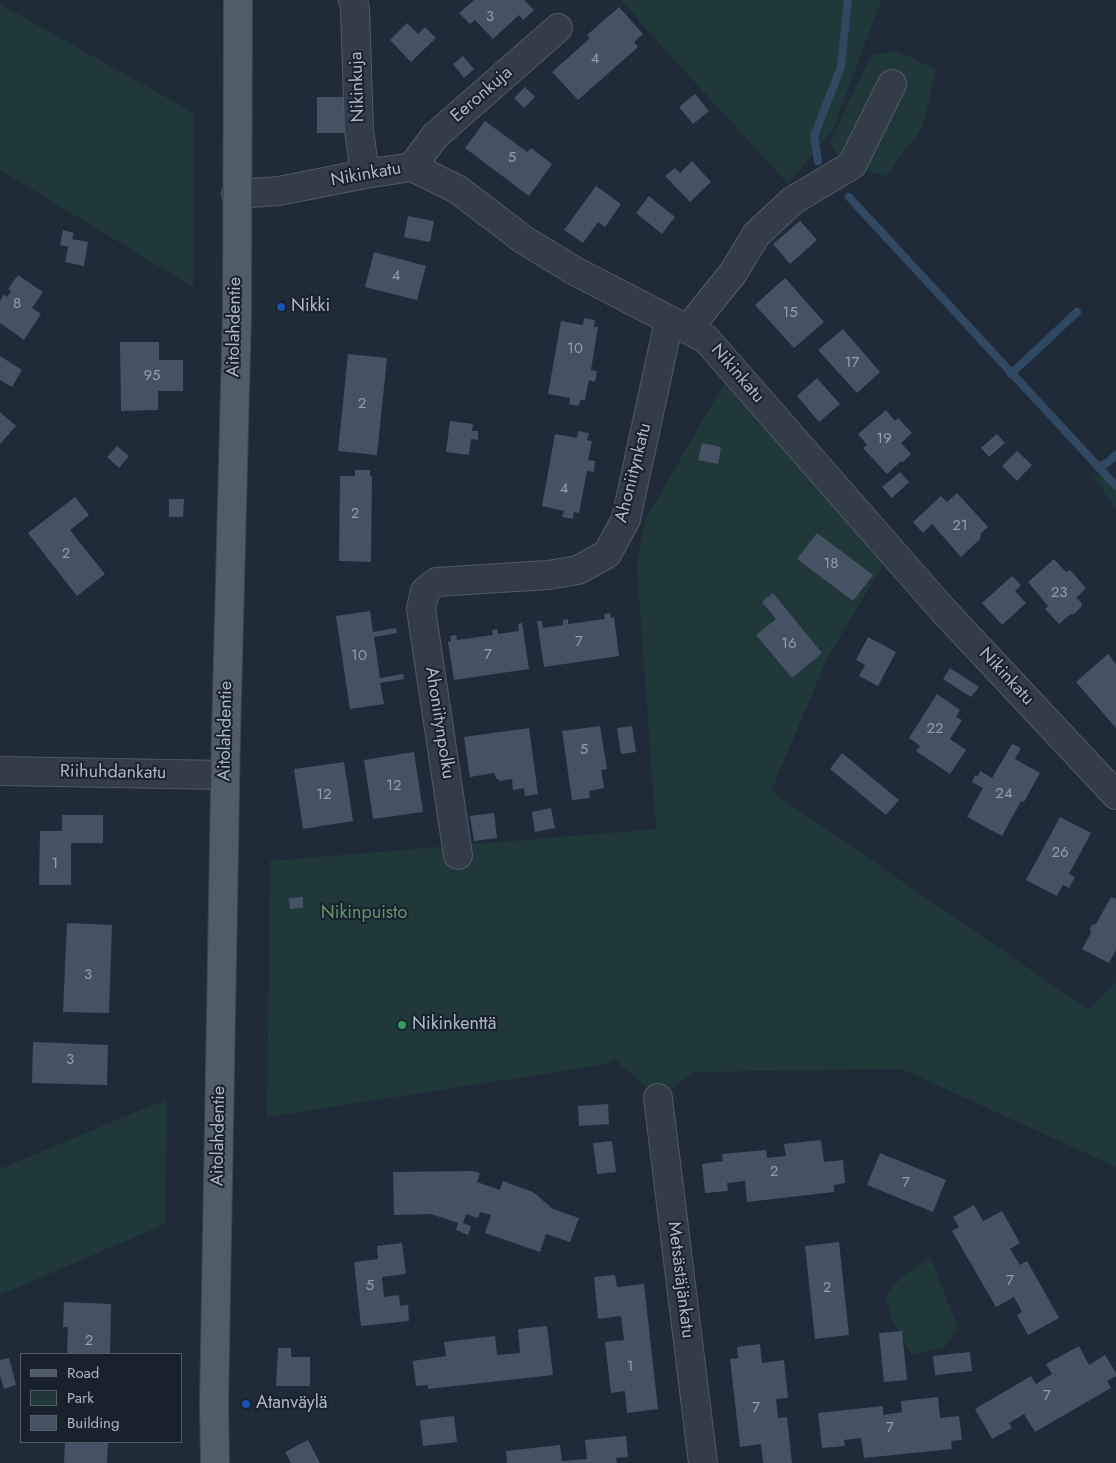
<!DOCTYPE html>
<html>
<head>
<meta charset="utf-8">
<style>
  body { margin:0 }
  #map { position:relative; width:1116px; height:1463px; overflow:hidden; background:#1f2b39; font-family:Jost,sans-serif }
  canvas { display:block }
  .legend { position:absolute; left:20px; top:1353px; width:162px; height:90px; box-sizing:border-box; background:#18222d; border:1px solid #535e6a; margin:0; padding:6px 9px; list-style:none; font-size:15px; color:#acb7c6 }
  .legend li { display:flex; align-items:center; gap:10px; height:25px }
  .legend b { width:25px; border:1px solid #535e6a }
</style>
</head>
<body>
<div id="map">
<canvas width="1116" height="1463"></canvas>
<ul class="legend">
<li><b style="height:6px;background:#505c69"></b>Road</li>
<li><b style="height:14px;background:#20383a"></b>Park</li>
<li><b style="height:14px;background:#445263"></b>Building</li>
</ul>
</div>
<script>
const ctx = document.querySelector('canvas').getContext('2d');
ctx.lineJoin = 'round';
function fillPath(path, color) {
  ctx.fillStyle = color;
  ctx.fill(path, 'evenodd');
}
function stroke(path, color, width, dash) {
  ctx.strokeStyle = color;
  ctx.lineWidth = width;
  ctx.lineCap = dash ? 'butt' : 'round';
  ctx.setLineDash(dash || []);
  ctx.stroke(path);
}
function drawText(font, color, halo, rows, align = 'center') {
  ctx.font = font + ' Jost,sans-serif';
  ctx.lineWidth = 4;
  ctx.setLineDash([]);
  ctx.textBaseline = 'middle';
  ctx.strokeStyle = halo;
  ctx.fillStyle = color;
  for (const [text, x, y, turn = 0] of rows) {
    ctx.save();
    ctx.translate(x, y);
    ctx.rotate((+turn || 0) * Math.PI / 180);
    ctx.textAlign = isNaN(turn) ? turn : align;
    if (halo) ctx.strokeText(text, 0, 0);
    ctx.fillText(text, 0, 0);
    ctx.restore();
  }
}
const green = new Path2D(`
  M622,0H882L878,8L833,129L788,184L646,29Z
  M0,4L194,113L193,287L0,170Z
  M897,51L936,69L923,126L886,176C870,172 850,169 838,156C835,152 833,146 830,142L871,55Z
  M725,382L884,563L828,657L771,791L1089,1010L1116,982V1167L902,1069L695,1072L667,1092L657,1096L614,1059L608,1064L267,1117L270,861L656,829L637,567L645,520Z
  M1092,474L1116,480V510Z
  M167,1099L165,1224L0,1295V1169Z
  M930,1256L958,1328L945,1347L912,1355L892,1319L886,1296L898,1281Z`);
const stream = new Path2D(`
  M818,161L814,136L841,67L848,0
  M849,197L1116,486
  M1011,374L1077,312
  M1098,467L1107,463L1116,455`);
const building = new Path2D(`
  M474,0H524L534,10L523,20L519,15L493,39L475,20L470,24L459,13Z
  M619,7L643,34L634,42L638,47L578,100L552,72L590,38L587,35Z
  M407,23L418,34L425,27L436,38L411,62L390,40Z
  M463,56L474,69L464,78L453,64Z
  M525,87L535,97L524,108L514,98Z
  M695,94L709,111L693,124L679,107Z
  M317,97H344V133H317Z
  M485,121L527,152L531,148L552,164L529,196L465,148Z
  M692,161L711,182L690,202L665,176L675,168L680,173Z
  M596,186L621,204L605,227L598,222L583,243L564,230Z
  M649,196L675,217L662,234L636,213Z
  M408,216L434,221L430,242L404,237Z
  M800,221L817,240L790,264L773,244Z
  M63,230L74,233L72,239L88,242L84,266L65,262L68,247L60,245Z
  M374,252L426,266L417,300L365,287Z
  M18,275L43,292L32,308L41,314L24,340L0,323V301L4,294L7,297L11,291L8,289Z
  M785,278L824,322L794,348L755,305Z
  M584,318L595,320L594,327H598L591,370L597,371L595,382L589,380L585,400H580L579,406L569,404L570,398L548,394L561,321L583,325Z
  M843,329L880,372L857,393L818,350Z
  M120,342H159V360H183V391H158V410L121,411Z
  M348,354L387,358L377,455L338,451Z
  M0,356L22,370L12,387L0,380Z
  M817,378L840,404L819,422L797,396Z
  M886,410L895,421L898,418L912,433L901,443L911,454L903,462L901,461L887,474L863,448L867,445L858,434Z
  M0,412L16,426L0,444Z
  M450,421L473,424L472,431H478V440L471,439L469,455L446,452Z
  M578,431L589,433L587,440L592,441L588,460L595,461L594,472L587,471L579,513L574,512L573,519L562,517L564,511L542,506L555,434L577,438Z
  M997,434L1005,443L989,457L981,448Z
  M702,443L721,447L718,464L698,460Z
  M117,446L129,456L119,468L107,457Z
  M1017,451L1032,465L1017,481L1002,466Z
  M355,470H370V476H372L371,562L339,561L340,476H355Z
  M900,472L909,482L892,498L882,487Z
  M957,493L988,527L981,533L980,539L961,557L932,524L923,533L913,522L941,496L947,502Z
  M75,497L89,515L70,530L105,574L77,596L28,533Z
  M169,499H184L183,517H169Z
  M817,533L873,575L853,601L797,559Z
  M1054,559L1066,572L1070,570L1086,588L1076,598L1082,603L1081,607L1074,614H1071L1059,624L1045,609L1048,606L1028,582Z
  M1012,576L1021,585L1015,591L1026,603L1002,625L982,603Z
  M773,593L822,653L792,678L756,635L776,619L762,602Z
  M370,611L373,632L396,628L397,633L374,637L380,678L403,674L404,679L380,683L384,704L350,709L336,616Z
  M610,613L611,618L614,617L619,656L544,667L537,621H542L543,628L563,625V620L568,619V624L605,619L604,614Z
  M522,623L529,669L454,680L448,642L451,641L450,636L456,635L457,640L493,635L492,630L497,629L498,634L519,631L518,624Z
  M868,637L896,652L878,686L859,676L865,665L856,660Z
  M1108,654L1116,664V728L1076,682Z
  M950,668L979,687L971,697L943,679Z
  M937,694L960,710L956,717L962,720L950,739L966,750L950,774L916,751L920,746L909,738Z
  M600,726L607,769L601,770L604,788L589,791L590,798L572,800L562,731Z
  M632,726L636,752L621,754L617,728Z
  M529,728L538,794L525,796L524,788L513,790L512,779L500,781L496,778L494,773L470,777L464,737Z
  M1012,744L1021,748L1015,759L1040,773L1024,802L1021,801L1002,836L967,817L983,788L972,782L975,775L978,777L980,771L992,778Z
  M414,752L423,812L373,819L364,760Z
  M842,753L899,800L886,815L830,769Z
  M344,762L353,821L303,829L294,769Z
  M551,808L555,828L535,832L532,812Z
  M494,813L497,838L474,841L470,816Z
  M62,815H103V843H71V885H39L40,831H62Z
  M1060,817L1091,833L1069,874L1075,877L1069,888L1063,885L1057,896L1026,880Z
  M303,897V908L290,909L289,898Z
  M1111,897L1116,899V950L1109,963L1082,949L1091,933L1090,929L1092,925L1096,924Z
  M67,923L112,925L109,1013L63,1012Z
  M33,1042L108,1045L107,1085L32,1083Z
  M608,1104L609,1124L579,1126L578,1106Z
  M821,1140L824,1162L843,1160L845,1183L834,1185V1192L747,1202L745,1181L727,1183L728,1191L705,1193L702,1164L723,1161L722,1154L766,1150L767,1158L786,1156L784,1144Z
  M612,1141L616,1172L597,1174L593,1143Z
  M880,1153L946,1180L933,1212L867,1185Z
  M472,1171L480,1173L477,1182L500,1190L503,1181L533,1192L553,1209L579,1218L570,1242L546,1234L540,1252L485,1233L491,1215L480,1212L478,1218L466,1214L463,1223L471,1226L468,1235L456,1230L458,1223L431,1214L394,1215L393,1172Z
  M974,1205L983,1221L1002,1211L1020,1243L1010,1249L1020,1265L1027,1261L1059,1318L1028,1335L1017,1315L1022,1312L1014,1297L996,1307L952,1231L959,1227L953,1217Z
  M839,1242L849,1335L815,1339L805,1246Z
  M402,1243L406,1274L382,1277L384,1297L399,1295L400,1306L408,1305L409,1321L361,1326L354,1262L378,1259L377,1246Z
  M615,1275L617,1287L644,1284L658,1409L627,1413L625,1391L611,1393L605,1342L624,1340L621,1316L598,1319L594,1277Z
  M64,1302L111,1304L110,1354H67L68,1327H63Z
  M547,1326L553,1375L428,1389V1385L416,1386L413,1361L446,1356L444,1342L495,1336L497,1355L520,1353L518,1329Z
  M902,1331L907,1380L884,1382L879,1333Z
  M760,1344L762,1363L784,1360L788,1398L776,1399L778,1418L787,1417L792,1463H763L761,1444L740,1447L730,1359L738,1358L737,1347Z
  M1079,1346L1089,1365L1105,1355L1116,1373V1376L1107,1381L1111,1388L1035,1432L1024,1414L1009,1423L1012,1428L992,1439L975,1409L1031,1376L1036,1384L1052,1374L1046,1364Z
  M278,1348H291V1357H310V1386H276Z
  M970,1352L972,1371L935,1375L933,1356Z
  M9,1358L16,1385L4,1389L0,1375V1360Z
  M938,1397L940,1418L959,1416L962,1440L951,1441L952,1449L864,1458L861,1438L844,1440L845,1446L822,1448L818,1413L883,1406V1415L902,1412L901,1401Z
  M454,1416L457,1442L423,1446L420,1420Z
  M626,1436L628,1457L616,1458L617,1463H507L506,1451L560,1445L562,1461L587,1459L585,1440Z
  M308,1440L320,1463H291L285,1452Z
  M65,1442H108L107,1463H64Z`);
const minor = new Path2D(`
  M353,0L355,9L359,130L365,174
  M412,167L435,136L558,28
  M236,194L279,191L365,174L412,167L457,189L524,240L573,270L706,339L942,609L1116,795
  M688,329L733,273L756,235L792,201L852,165L892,84
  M0,771L225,775
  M458,855L421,609L425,591L436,582L548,575L578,570L607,554L626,519L669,321
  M658,1098L703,1463`);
const major = new Path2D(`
  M215,1463L214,1404L226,735L237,312L238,0`);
const markers = [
  [281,307,5,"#1a4fb4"],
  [402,1025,5,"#2e9e5b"],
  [246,1404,5,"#1a4fb4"]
];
const numberNames = [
  ["3",490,17],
  ["4",595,59],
  ["5",512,158],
  ["4",396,276],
  ["8",17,304],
  ["15",790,313],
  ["10",575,349],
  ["17",852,363],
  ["95",152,376],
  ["2",362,404],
  ["19",884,439],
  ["4",564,489],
  ["2",355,514],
  ["21",960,526],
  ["2",66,554],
  ["18",831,564],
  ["23",1059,593],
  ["7",579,642],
  ["16",789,644],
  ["7",488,655],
  ["10",359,656],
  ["22",935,729],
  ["5",584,750],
  ["12",394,786],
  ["24",1004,794],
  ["12",324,795],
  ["26",1060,853],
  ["1",55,864],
  ["3",88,975],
  ["3",70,1060],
  ["2",774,1172],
  ["7",906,1183],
  ["7",1010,1281],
  ["5",370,1286],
  ["2",827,1288],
  ["2",89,1341],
  ["1",630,1367],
  ["7",1047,1396],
  ["7",756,1408],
  ["7",890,1428]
];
const streetNames = [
  ["Nikinkuja",358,87,-92],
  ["Eeronkuja",482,95,-41],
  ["Nikinkatu",366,175,-10],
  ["Aitolahdentie",235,327,-89],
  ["Nikinkatu",737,374,49],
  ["Ahoniitynkatu",634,473,-76],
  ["Nikinkatu",1006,677,47],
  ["Ahoniitynpolku",439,723,81],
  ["Aitolahdentie",226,731,-89],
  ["Riihuhdankatu",113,773,1],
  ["Aitolahdentie",219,1136,-89],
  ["Metsästäjänkatu",680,1280,83]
];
const poiNames = [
  ["Nikki",291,307],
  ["Nikinkenttä",412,1025],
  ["Atanväylä",256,1404]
];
const parkNames = [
  ["Nikinpuisto",364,914]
];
fillPath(green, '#20383a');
stroke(stream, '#304861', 8);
fillPath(building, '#445263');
stroke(minor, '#505a67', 30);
stroke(major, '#3c4652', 30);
stroke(minor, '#323d49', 28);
stroke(major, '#505c69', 28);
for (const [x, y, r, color] of markers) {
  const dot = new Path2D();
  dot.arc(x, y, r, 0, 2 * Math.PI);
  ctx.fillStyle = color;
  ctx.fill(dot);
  stroke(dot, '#18222d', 2);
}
drawText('15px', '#929ead', null, numberNames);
drawText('18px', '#acb7c6', '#18222d', streetNames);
drawText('18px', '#acb7c6', '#18222d', poiNames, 'left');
drawText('18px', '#62986c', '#18222d', parkNames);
</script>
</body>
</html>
